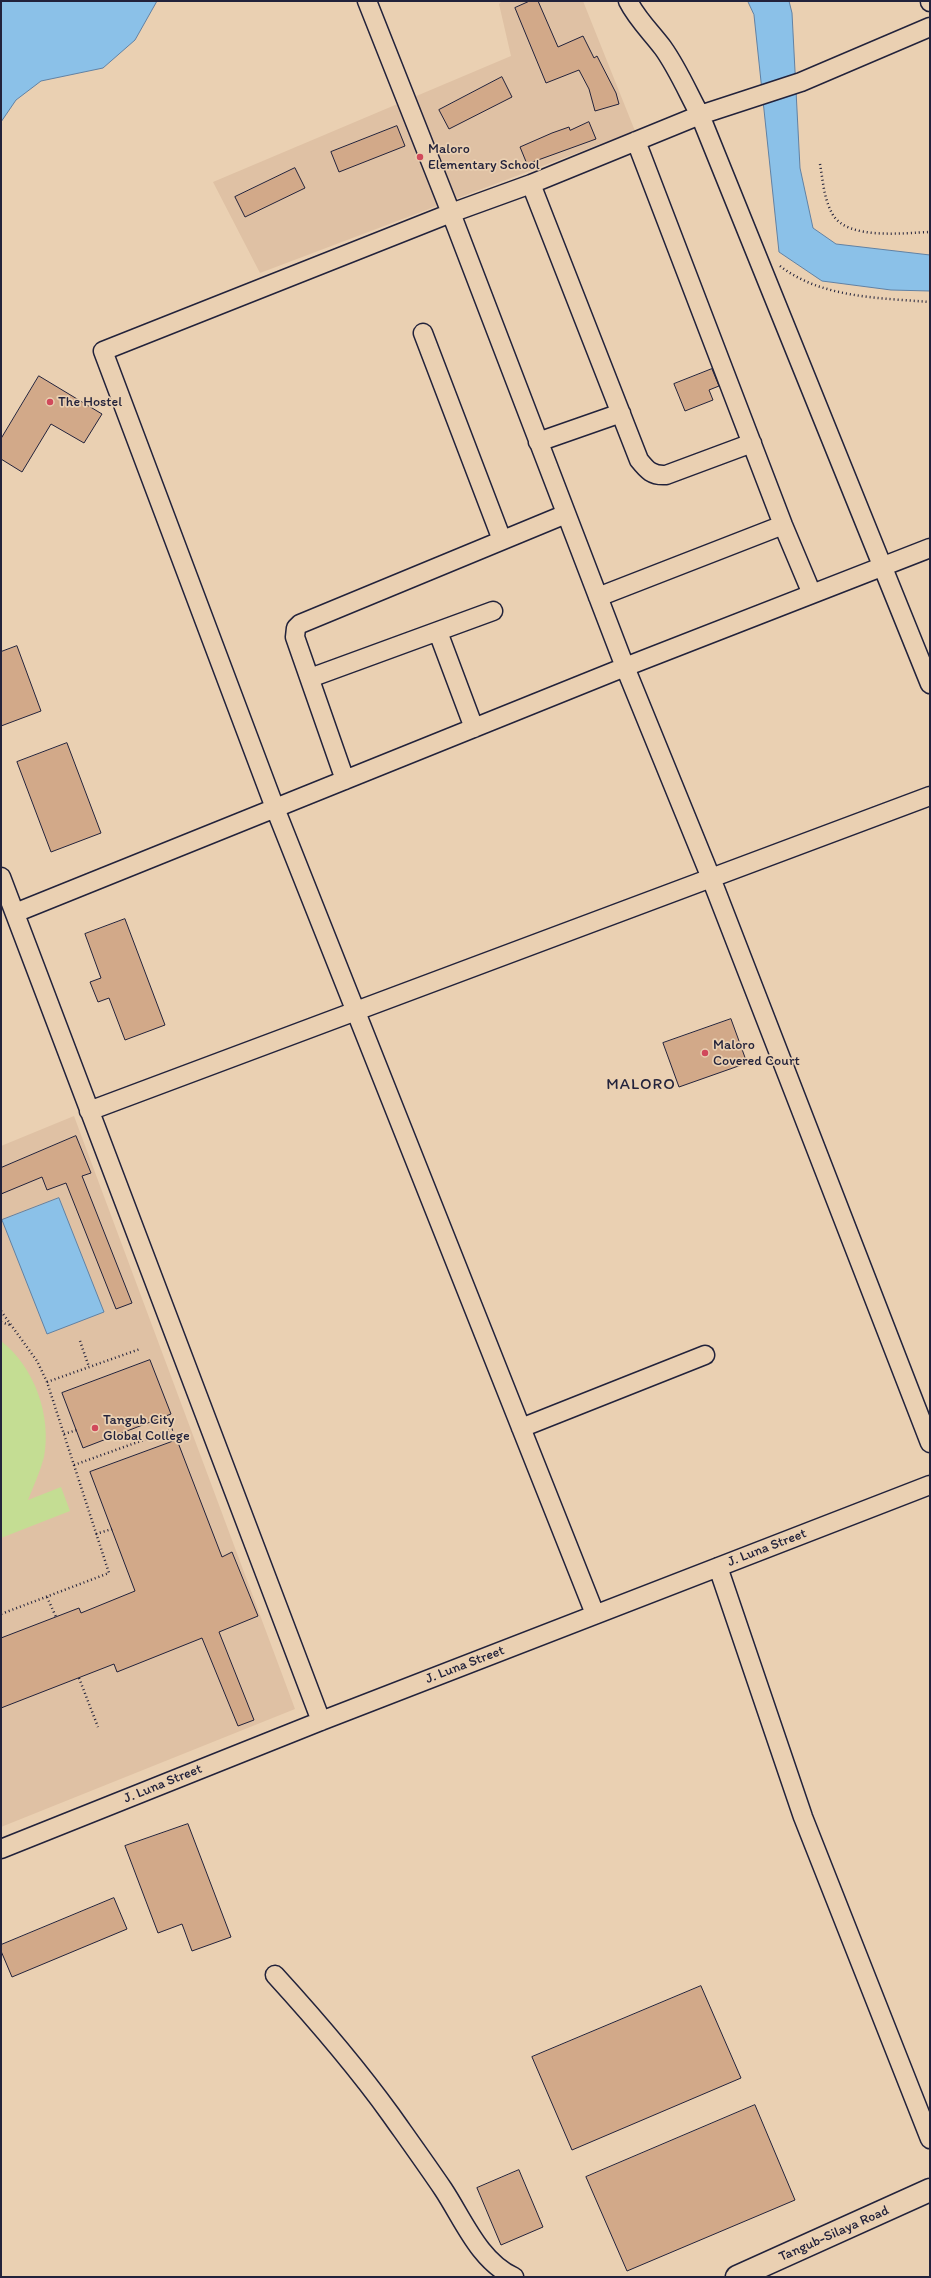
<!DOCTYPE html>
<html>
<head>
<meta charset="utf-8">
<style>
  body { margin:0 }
  #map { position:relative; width:931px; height:2278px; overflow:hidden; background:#ead0b2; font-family:Itim,sans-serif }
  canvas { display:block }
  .frame { position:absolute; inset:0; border:2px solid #22223b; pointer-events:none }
</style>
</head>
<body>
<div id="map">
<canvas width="931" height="2278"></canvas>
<div class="frame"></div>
</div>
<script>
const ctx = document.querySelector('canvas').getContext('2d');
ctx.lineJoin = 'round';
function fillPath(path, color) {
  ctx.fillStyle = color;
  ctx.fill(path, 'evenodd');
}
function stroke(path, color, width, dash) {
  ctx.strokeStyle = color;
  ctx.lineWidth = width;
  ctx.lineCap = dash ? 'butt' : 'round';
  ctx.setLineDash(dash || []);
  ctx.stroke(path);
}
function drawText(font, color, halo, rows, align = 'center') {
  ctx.font = font + ' Itim,sans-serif';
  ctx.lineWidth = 3.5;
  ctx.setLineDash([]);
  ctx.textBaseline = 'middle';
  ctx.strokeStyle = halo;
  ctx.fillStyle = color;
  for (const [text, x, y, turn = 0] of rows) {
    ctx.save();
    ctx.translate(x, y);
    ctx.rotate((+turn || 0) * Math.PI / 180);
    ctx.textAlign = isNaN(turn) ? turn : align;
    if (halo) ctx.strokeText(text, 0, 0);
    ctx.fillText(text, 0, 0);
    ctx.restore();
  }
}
const built = new Path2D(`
  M502,1H583L635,131L260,273L213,182L511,56L499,4Z
  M74,1116L295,1709L1,1827V1146Z`);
const green = new Path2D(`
  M1,1341C34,1366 52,1416 44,1457C40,1472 34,1485 28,1500L61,1487L70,1511L1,1538Z`);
const water = new Path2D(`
  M1,1H157L135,40L103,68L41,81L16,100L1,122Z
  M748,1H789L792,13L800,168L813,228L836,244L930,255V291L891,290L822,281L779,252L754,15Z
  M59,1198L104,1312L47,1334L2,1220Z`);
const building = new Path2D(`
  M530,1H538L558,47L583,36L594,58L597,56L616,93L619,104L595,111L589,89L579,70L546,83L515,8Z
  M502,77L512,97L449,129L439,110Z
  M589,122L596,139L527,164L520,147L552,133L569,127L570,130Z
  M397,126L405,146L339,172L331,152Z
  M295,168L305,188L245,217L235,197Z
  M712,369L719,386L709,390L713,400L685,411L674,384Z
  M39,376L102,414L84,443L51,424L22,472L1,459V439Z
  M17,646L41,711L1,726V652Z
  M67,743L101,833L51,852L17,762Z
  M125,919L165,1025L125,1040L109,998L98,1002L90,982L101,978L85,934Z
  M731,1019L747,1063L679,1087L663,1043Z
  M76,1136L91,1173L82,1176L132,1303L116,1309L66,1183L47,1190L42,1177L1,1194V1168Z
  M150,1360L171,1414L83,1448L62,1393Z
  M177,1440L222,1557L232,1552L258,1616L219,1632L254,1720L238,1726L202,1638L117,1672L114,1664L1,1708V1638L79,1608L81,1613L135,1591L90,1472Z
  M188,1824L231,1937L192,1951L182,1924L158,1933L125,1846Z
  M114,1898L127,1929L12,1977L1,1951V1945Z
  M701,1986L741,2078L572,2150L532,2057Z
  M755,2105L795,2200L627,2271L586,2177Z
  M519,2170L543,2227L501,2245L477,2188Z`);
const path = new Path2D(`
  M820,164C823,181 824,200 833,215C848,240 904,233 930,232
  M780,266C821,298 880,298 930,302
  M1,1311L37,1361L47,1382L109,1573L1,1614
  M1,1322L10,1325
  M80,1341L89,1367
  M47,1382L140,1349
  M64,1434L77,1430
  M74,1465L174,1429
  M96,1534L112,1529
  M47,1597L56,1617
  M79,1678L98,1727`);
const minor = new Path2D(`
  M367,1L451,213L625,667L711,878L930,1443
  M628,1C637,19 651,32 663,48C678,69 688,93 700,115L930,684
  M930,1V2
  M636,141L783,525L812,594
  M531,184L639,460C647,470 652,476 666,475L752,443
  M423,333L502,540
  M538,442L621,413
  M598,597L783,525
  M438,632L474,728
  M310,678L493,611
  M345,780L295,637L296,628L300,624L566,514
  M1,877L321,1721
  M15,913L625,667L930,548
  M89,1111L930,796
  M521,1428L705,1355
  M718,1567L803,1817L930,2139
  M595,1614L275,808L103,351L451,213L531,184L700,115L801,82L930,27
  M1,1849L321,1721L930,1485
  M275,1975C316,2020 355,2065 391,2115C408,2139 426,2164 443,2189C463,2219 479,2261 514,2277`);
const major = new Path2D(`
  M737,2277L930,2190`);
const markers = [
  [420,157,4,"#d1495b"],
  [50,402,4,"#d1495b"],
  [705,1053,4,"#d1495b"],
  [95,1428,4,"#d1495b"]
];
const poiNames = [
  ["Maloro",428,149],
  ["Elementary School",428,165],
  ["The Hostel",58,402],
  ["Maloro",713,1045],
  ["Covered Court",713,1061],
  ["Tangub City",103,1420],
  ["Global College",103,1436]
];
const streetNames = [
  ["J. Luna Street",767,1548,-21],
  ["J. Luna Street",465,1665,-21],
  ["J. Luna Street",163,1784,-22],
  ["Tangub-Silaya Road",834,2234,-24]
];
const quarterNames = [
  ["MALORO",641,1085]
];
fillPath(built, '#dfc1a4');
fillPath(green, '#c4dd93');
fillPath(water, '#8bc1e8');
stroke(water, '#6181a3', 1);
fillPath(building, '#d2a989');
stroke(building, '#22223b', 1);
stroke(minor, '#22223b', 21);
stroke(major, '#22223b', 25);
stroke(path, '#22223b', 2.5, [1, 3]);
stroke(minor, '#ead0b2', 18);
stroke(major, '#ead0b2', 22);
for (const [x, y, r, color] of markers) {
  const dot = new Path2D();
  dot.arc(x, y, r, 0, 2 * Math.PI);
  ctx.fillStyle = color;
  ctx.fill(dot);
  stroke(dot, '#ead0b2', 1.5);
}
drawText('14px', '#22223b', '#ead0b2', poiNames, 'left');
drawText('14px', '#22223b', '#ead0b2', streetNames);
ctx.letterSpacing = '1px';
drawText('16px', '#22223b', '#ead0b2', quarterNames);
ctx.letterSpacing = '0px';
</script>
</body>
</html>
